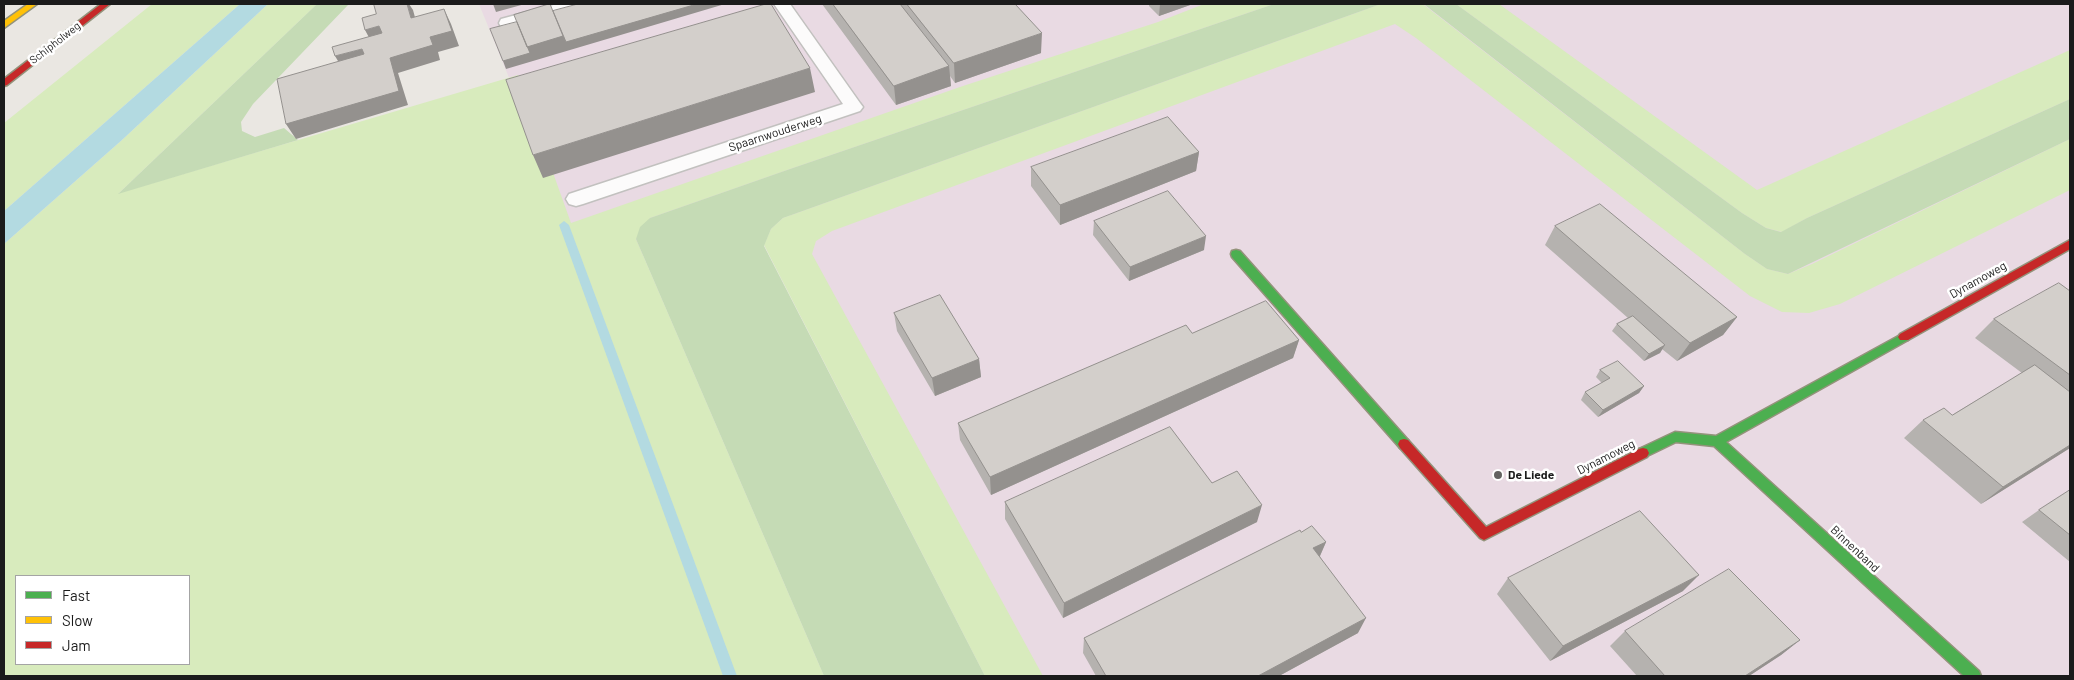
<!DOCTYPE html>
<html>
<head>
<meta charset="utf-8">
<style>
  body { margin:0 }
  #map { position:relative; width:2074px; height:680px; overflow:hidden; background:#eae7e2; font-family:Barlow,sans-serif }
  canvas { display:block }
  .frame { position:absolute; inset:0; border:5px solid #1b1b1b; pointer-events:none }
  .legend { position:absolute; left:15px; top:575px; width:175px; height:90px; box-sizing:border-box; background:#fff; border:1px solid #a4a4a4; margin:0; padding:6px 9px; list-style:none; font-size:15px; color:#1b1b1b }
  .legend li { display:flex; align-items:center; gap:10px; height:25px }
  .legend b { width:25px; border:1px solid #a4a4a4 }
</style>
</head>
<body>
<div id="map">
<canvas width="2074" height="680"></canvas>
<div class="frame"></div>
<ul class="legend">
<li><b style="height:6px;background:#4caf50"></b>Fast</li>
<li><b style="height:6px;background:#ffc107"></b>Slow</li>
<li><b style="height:6px;background:#c62828"></b>Jam</li>
</ul>
</div>
<script>
const ctx = document.querySelector('canvas').getContext('2d');
ctx.lineJoin = 'round';
function fillPath(path, color) {
  ctx.fillStyle = color;
  ctx.fill(path, 'evenodd');
}
function stroke(path, color, width, dash) {
  ctx.strokeStyle = color;
  ctx.lineWidth = width;
  ctx.lineCap = dash ? 'butt' : 'round';
  ctx.setLineDash(dash || []);
  ctx.stroke(path);
}
function drawText(font, color, halo, rows, align = 'center') {
  ctx.font = font + ' Barlow,sans-serif';
  ctx.lineWidth = 5;
  ctx.setLineDash([]);
  ctx.textBaseline = 'middle';
  ctx.strokeStyle = halo;
  ctx.fillStyle = color;
  for (const [text, x, y, turn = 0] of rows) {
    ctx.save();
    ctx.translate(x, y);
    ctx.rotate((+turn || 0) * Math.PI / 180);
    ctx.textAlign = isNaN(turn) ? turn : align;
    if (halo) ctx.strokeText(text, 0, 0);
    ctx.fillText(text, 0, 0);
    ctx.restore();
  }
}
const industrial = new Path2D(`
  M479,4H2070V676H1029L784,204L589,274Z`);
const grass = new Path2D(`
  M152,4H240L4,211V123Z
  M268,4H317L119,193L518,75L571,223L960,87L1158,22L1204,4H1274L790,169L650,218L636,239L824,676H4V244L122,140ZM16,576H189V664H16Z
  M1381,4L1424,5L1745,254L1767,269L1788,274L1812,264L2070,139V190L1840,304L1809,313L1782,312L1750,296L1416,38L1395,24L832,231L816,241L812,254L1043,676H985L764,245L771,229L783,218Z
  M1456,4H1499L1757,190L2070,50V99L1807,218L1782,232L1766,228L1742,213Z`);
const forest = new Path2D(`
  M317,4H349L253,104L241,122L242,131L255,137L284,128L298,140L118,194Z
  M1274,4H1381L783,218L771,229L764,246L985,676H824L636,239L640,227L650,218L790,169Z
  M1419,4H1456L1742,213L1766,228L1781,232L1807,218L2070,99V139L1788,274L1767,269L1745,254L1425,5Z`);
const water = new Path2D(`
  M240,4H268L122,140L4,244V211Z`);
const stream = new Path2D(`
  M564,221L569,225L737,676H723L559,225Z`);
const lane = new Path2D(`
  M557,4H582L580,8L507,28L501,27L499,23L501,19Z
  M774,4H790L860,103L863,107L860,111L583,204L576,206L569,204L566,199L569,194L843,104Z`);
const fast = new Path2D(`
  M1236,250L1240,251L1408,440L1410,444L1408,448L1404,449L1400,448L1232,257L1231,254L1232,251Z
  M1904,333L1908,334L1910,337L1908,340L1726,442L1979,671L1981,676H1964L1714,446L1676,442L1643,458L1639,457L1637,453L1639,449L1675,432L1716,436Z`);
const slow = new Path2D(`
  M28,4H37L4,28V21Z`);
const jam = new Path2D(`
  M101,4H110L7,85L4,86V79Z
  M2070,240V249L1908,340H1900L1898,337L1900,334Z
  M1404,439L1408,440L1486,527L1639,449L1643,448L1647,449L1649,453L1647,457L1484,540L1480,538L1400,448L1398,444L1400,440Z`);
const wall = new Path2D(`
  M822,4H1015L1041,53L955,83L950,76L951,86L896,105Z
  M1149,4H1193L1159,16L1149,6Z
  M1199,152L1196,171L1060,225L1031,186V167Z
  M1094,221L1204,250L1129,281L1093,235Z
  M1555,226L1737,317L1723,335L1677,361L1662,349L1660,353L1644,361L1612,331L1617,324L1628,318L1545,245Z
  M2070,291V448L1981,504L1904,438L1923,420L1952,415L2022,373L1975,338L1994,319Z
  M894,313L979,359L981,377L935,396L897,331Z
  M1192,333L1299,340L1293,358L991,495L960,440L958,423Z
  M1600,370L1644,386L1639,393L1598,417L1581,400L1585,392L1602,383L1596,377Z
  M1212,483L1257,522L1063,618L1005,519V502Z
  M2070,490V562L2022,522L2039,510Z
  M1301,532L1326,542L1320,556L1358,633L1279,676H1096L1083,653L1084,638Z
  M1508,578L1683,591L1550,661L1497,594Z
  M1625,631L1800,640L1781,655L1749,676H1637L1610,646Z`);
const shadedWall = new Path2D(`
  M407,4H409L413,10L419,32L411,18Z
  M493,4H525L496,12Z
  M697,4H725L506,69L503,61L517,22L563,36Z
  M1160,4H1193L1159,16Z
  M444,9L451,24L459,46L438,52L440,60L398,73L408,105L296,139L286,124L390,58L430,37Z
  M379,26L387,40L373,45L365,30Z
  M1042,33L1041,53L955,83L954,63Z
  M362,49L370,63L344,71L335,56Z
  M949,66L951,86L896,105L894,86Z
  M810,68L815,92L543,178L533,155Z
  M1199,152L1196,171L1060,225V205Z
  M1206,236L1204,250L1129,281L1130,267Z
  M1737,317L1723,335L1677,361L1690,343Z
  M1299,340L1293,358L991,495L990,477Z
  M1665,345L1660,353L1644,361L1649,354Z
  M979,359L981,377L935,396L932,378Z
  M1644,386L1639,393L1598,417L1603,410Z
  M2070,445V448L1981,504L2003,487Z
  M1262,505L1257,522L1063,618L1064,603Z
  M1326,542L1319,558L1313,548Z
  M1699,575L1683,591L1550,661L1563,646Z
  M1366,618L1358,633L1279,676H1258Z
  M1800,640L1781,655L1749,676H1745Z`);
const building = new Path2D(`
  M374,4H407L411,18L444,9L452,31L430,37L433,45L390,58L399,91L286,124L277,79L364,54L362,49L335,56L332,47L382,33L379,26L365,30L362,18L376,14Z
  M550,4L563,36L527,47L514,15Z
  M578,4H697L566,42L553,11Z
  M766,4H771L810,68L533,155L506,80Z
  M833,4H900L949,66L894,86Z
  M907,4H1015L1042,33L954,63Z
  M517,22L530,53L503,61L490,29Z
  M1168,117L1199,152L1060,205L1031,167Z
  M1168,191L1206,236L1130,267L1094,221Z
  M1600,204L1737,317L1690,343L1555,226Z
  M2059,283L2070,291V375L1994,319Z
  M940,295L979,359L932,378L894,313Z
  M1266,301L1299,340L990,477L958,423L1186,325L1192,333Z
  M1633,316L1665,345L1649,354L1617,324Z
  M1618,361L1644,386L1603,410L1585,392L1610,378L1600,370Z
  M2035,365L2070,392V445L2003,487L1923,420L1944,408L1952,415Z
  M1170,427L1212,483L1237,471L1262,505L1064,603L1005,502Z
  M2070,490V535L2039,510Z
  M1640,511L1699,575L1563,646L1508,578Z
  M1312,526L1326,542L1313,548L1366,618L1258,676H1106L1084,638L1300,530L1301,532Z
  M1729,569L1800,640L1745,676H1665L1625,631Z`);
const markers = [
  [1498,475,5,"#636261"]
];
const farStreetnames = [
  ["Schipholweg",55,43,-38]
];
const streetNames = [
  ["Spaarnwouderweg",775,133,-18],
  ["Dynamoweg",1978,280,-29],
  ["Dynamoweg",1606,457,-27],
  ["Binnenband",1855,549,43]
];
const poiNames = [
  ["De Liede",1508,475]
];
fillPath(industrial, '#e9dae3');
fillPath(grass, '#d8ebbd');
fillPath(forest, '#c5dbb5');
fillPath(water, '#b3dae1');
fillPath(stream, '#b3dae1');
stroke(lane, '#c2c1bf', 3);
stroke(fast, '#93937b', 3);
stroke(slow, '#93937b', 3);
stroke(jam, '#93937b', 3);
fillPath(lane, '#fcfbfb');
fillPath(fast, '#4caf50');
fillPath(slow, '#ffc107');
fillPath(jam, '#c62828');
fillPath(wall, '#b5b2af');
fillPath(shadedWall, '#94918e');
fillPath(building, '#d3cfcb');
stroke(building, '#94918e', 1);
for (const [x, y, r, color] of markers) {
  const dot = new Path2D();
  dot.arc(x, y, r, 0, 2 * Math.PI);
  ctx.fillStyle = color;
  ctx.fill(dot);
  stroke(dot, '#fff', 2);
}
drawText('11px', '#1b1b1b', '#fff', farStreetnames);
drawText('12px', '#1b1b1b', '#fff', streetNames);
drawText('bold 12px', '#1b1b1b', '#fff', poiNames, 'left');
</script>
</body>
</html>
